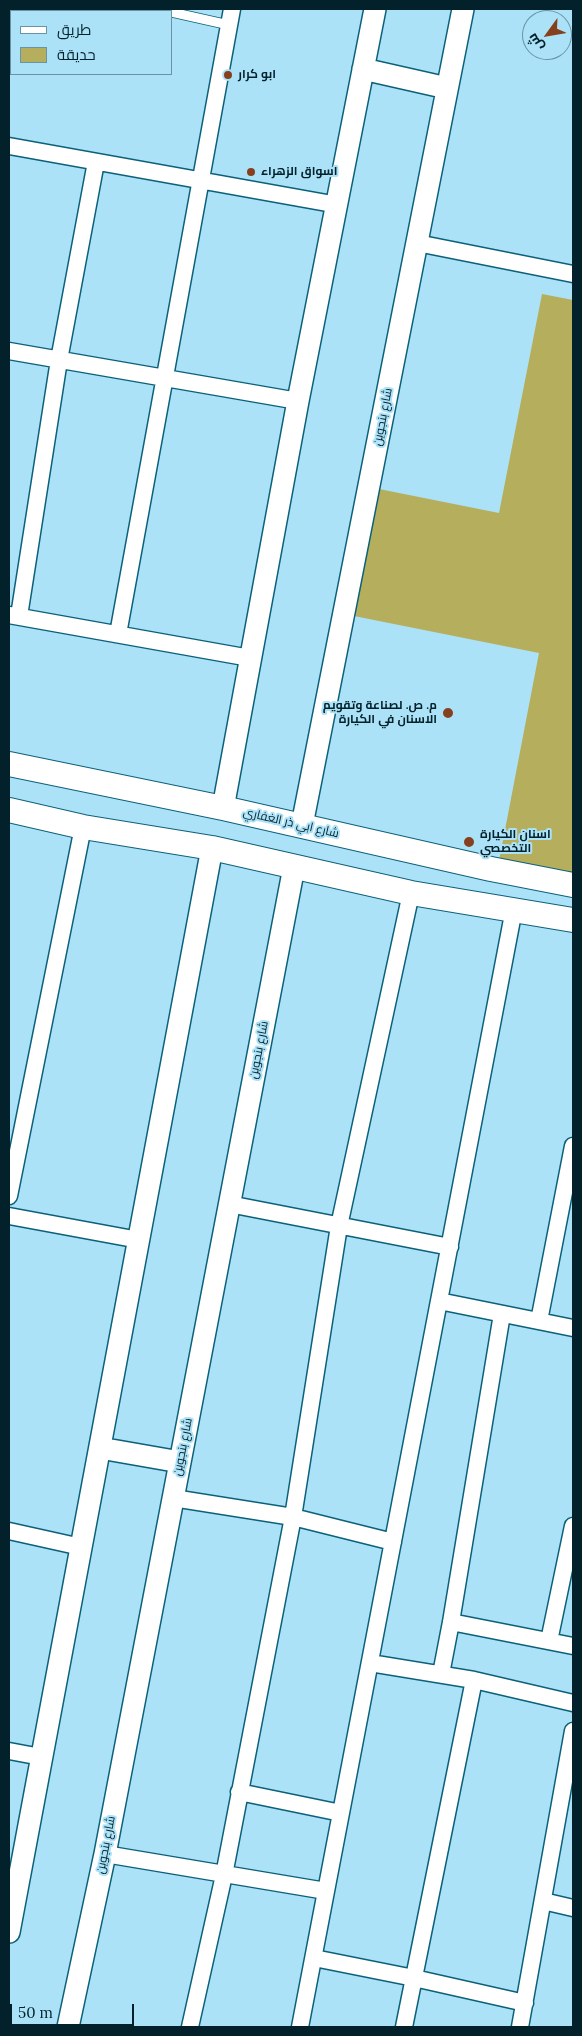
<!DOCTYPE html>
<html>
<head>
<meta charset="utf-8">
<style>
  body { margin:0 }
  #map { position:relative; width:582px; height:2036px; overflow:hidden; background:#ace2f7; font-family:Lora,Cairo,serif }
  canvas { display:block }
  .frame { position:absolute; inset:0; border:10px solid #02212b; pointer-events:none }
  .legend { position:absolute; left:10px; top:10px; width:162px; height:65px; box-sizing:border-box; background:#ace2f7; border:1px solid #6895a5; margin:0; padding:6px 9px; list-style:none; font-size:15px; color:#02212b }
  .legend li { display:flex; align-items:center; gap:10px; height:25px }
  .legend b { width:25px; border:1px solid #6895a5 }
  .north { position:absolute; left:522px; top:10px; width:50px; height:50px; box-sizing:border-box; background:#ace2f7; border:1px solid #6895a5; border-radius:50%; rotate:238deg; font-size:14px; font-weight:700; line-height:20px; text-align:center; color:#02212b }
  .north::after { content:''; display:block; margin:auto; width:18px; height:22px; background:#87401d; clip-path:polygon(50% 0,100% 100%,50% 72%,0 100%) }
  .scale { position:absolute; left:10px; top:2004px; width:124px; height:22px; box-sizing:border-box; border:2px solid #02212b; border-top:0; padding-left:6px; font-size:15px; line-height:18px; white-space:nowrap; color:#02212b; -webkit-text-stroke:4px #ace2f7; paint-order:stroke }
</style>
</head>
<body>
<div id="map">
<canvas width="582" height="2036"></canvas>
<div class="frame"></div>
<ul class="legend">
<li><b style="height:6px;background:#fff"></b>طريق</li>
<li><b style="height:14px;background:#b4ae5d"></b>حديقة</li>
</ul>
<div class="north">ش</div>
<div class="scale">50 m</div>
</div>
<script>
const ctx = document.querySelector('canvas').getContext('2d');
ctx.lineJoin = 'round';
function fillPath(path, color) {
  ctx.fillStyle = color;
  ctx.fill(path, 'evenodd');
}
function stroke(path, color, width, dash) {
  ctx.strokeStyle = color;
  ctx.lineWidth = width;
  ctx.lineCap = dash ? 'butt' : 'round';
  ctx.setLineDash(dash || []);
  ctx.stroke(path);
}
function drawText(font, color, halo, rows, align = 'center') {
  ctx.font = font + ' Lora,Cairo,serif';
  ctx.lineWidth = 4;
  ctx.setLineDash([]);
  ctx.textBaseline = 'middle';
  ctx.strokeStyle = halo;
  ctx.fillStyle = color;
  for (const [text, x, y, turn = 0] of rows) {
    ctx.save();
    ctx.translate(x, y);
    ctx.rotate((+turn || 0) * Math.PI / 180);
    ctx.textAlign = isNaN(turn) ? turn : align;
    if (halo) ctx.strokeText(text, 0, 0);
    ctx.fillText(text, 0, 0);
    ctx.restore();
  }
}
const green = new Path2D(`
  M542,294L573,300V875L499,861L539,653L344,614L369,487L499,513Z`);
const service = new Path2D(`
  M171,12L229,25`);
const minor = new Path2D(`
  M9,146L338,205
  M417,243L573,274
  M9,351L298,401
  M9,615L250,658
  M19,616L59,360L96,162
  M118,634L232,9
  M9,1196L83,827
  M229,1204L450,1247
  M9,1216L139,1240
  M439,1301L573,1328
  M539,1321L573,1146
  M173,1498L293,1517L393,1542
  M9,1531L81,1547
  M451,1622L573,1646
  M549,1641L573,1526
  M370,1663L474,1680L573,1703
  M441,1674L451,1622L502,1314
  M9,1751L41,1757
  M239,1792L341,1813
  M105,1854L326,1891
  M543,1901L573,1908
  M314,1958L414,1978L525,2003
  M190,2027L224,1875L293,1517L339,1226L411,893
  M300,2027L514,909
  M404,2027L474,1680
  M520,2027L573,1731`);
const tertiary = new Path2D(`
  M363,69L447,88
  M223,808L298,401L375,9
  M302,825L463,9
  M100,1448L180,1462
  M9,1932L212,848
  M68,2027L105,1854L294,867`);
const secondary = new Path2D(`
  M9,764L223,808L491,869L573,885
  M9,810L83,827L212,848L411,893L573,920`);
const markers = [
  [228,75,5,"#87401d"],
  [251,172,5,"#87401d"],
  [448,713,6,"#87401d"],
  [469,842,6,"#87401d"]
];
const poiNames = [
  ["ابو كرار",238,75],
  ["اسواق الزهراء",261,172],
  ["م. ص. لصناعة وتقويم",437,706,"right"],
  ["الاسنان في الكيارة",437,720,"right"],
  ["اسنان الكيارة",480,835],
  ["التخصصي",480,849]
];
const streetNames = [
  ["شارع بنجوين",383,417,-79],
  ["شارع ابي ذر الغفاري",291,823,13],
  ["شارع بنجوين",259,1050,-79],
  ["شارع بنجوين",183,1447,-79],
  ["شارع بنجوين",106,1845,-79]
];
fillPath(green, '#b4ae5d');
stroke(service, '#0c617a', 11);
stroke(minor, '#0c617a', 19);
stroke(tertiary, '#0c617a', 24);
stroke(secondary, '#0c617a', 26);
stroke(service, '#fff', 9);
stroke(minor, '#fff', 16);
stroke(tertiary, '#fff', 21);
stroke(secondary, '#fff', 24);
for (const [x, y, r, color] of markers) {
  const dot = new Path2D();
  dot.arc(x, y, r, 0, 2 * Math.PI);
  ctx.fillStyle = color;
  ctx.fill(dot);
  stroke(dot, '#ace2f7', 2);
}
drawText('bold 12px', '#02212b', '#ace2f7', poiNames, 'left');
drawText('12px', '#02212b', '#ace2f7', streetNames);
</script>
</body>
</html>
